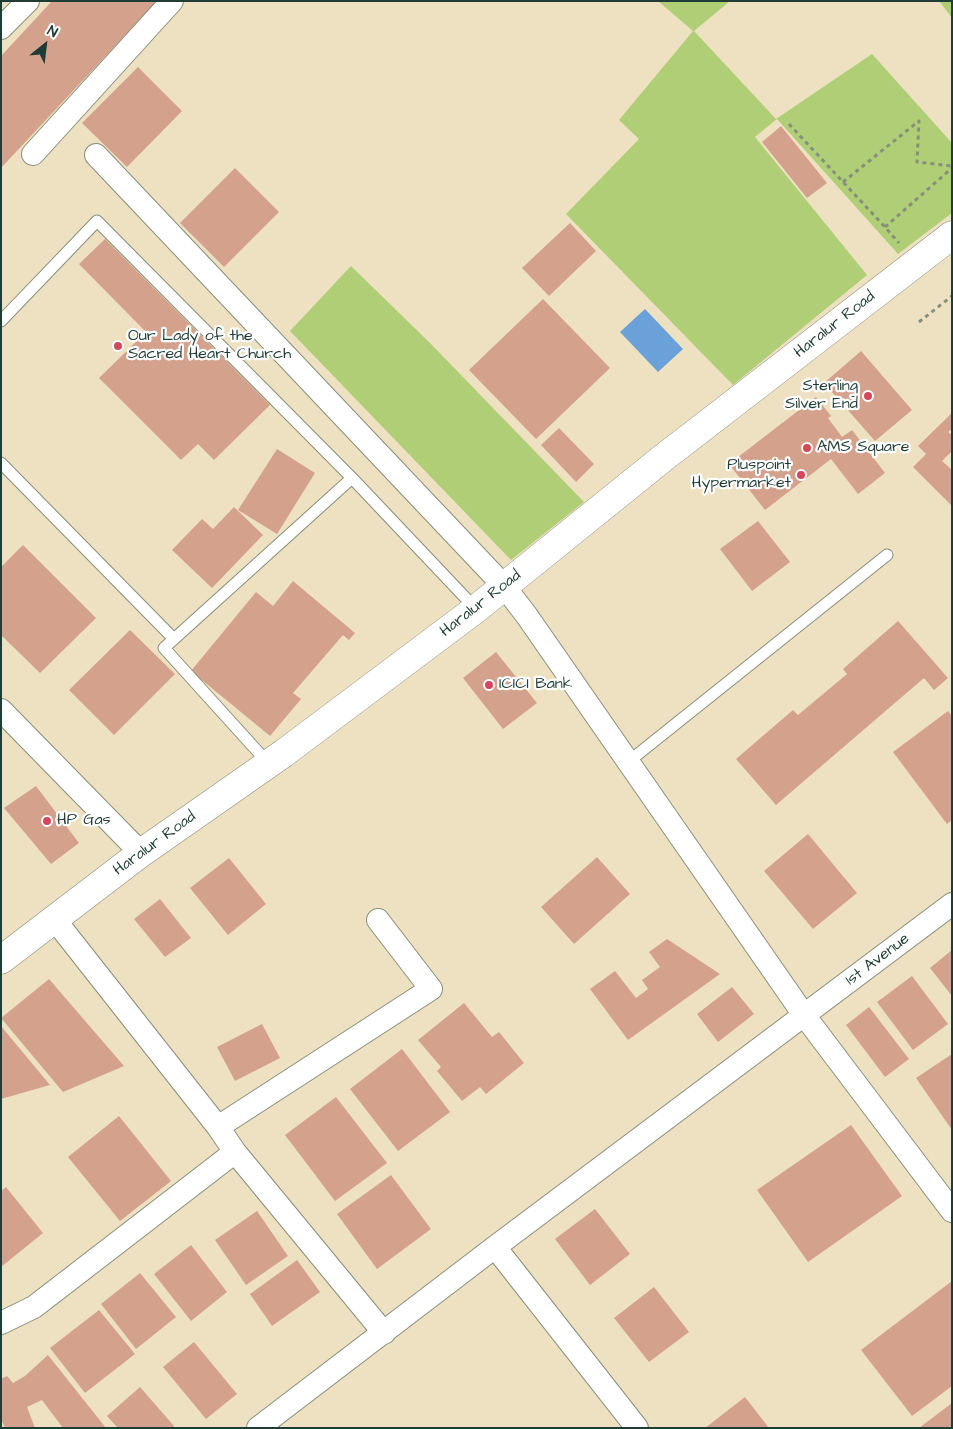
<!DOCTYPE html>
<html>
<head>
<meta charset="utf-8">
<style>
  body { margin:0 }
  #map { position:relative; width:953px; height:1429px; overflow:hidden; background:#eee1c2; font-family:"Architects Daughter",sans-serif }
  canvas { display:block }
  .frame { position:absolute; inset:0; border:2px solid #1f3d34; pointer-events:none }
  .north { position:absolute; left:20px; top:20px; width:50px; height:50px; -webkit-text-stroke:4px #fff; paint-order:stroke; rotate:29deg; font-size:14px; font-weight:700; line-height:20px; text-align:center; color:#1f3d34 }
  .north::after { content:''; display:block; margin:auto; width:18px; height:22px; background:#1f3d34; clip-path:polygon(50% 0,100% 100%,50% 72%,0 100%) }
</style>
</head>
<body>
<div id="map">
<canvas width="953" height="1429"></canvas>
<div class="frame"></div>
<div class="north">N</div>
</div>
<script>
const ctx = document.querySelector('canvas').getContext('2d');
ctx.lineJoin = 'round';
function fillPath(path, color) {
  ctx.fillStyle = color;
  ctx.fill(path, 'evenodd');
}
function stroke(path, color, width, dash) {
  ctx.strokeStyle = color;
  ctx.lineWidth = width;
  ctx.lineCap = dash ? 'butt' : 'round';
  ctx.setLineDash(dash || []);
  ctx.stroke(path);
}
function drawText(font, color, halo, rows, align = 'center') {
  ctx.font = font + ' "Architects Daughter",sans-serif';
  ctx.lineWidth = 4.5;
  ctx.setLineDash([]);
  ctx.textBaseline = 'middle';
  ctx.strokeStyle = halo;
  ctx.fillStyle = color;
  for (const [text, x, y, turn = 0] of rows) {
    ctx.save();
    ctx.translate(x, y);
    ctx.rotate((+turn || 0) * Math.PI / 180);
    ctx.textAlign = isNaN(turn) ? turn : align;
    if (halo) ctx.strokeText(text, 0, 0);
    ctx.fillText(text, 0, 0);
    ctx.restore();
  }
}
const green = new Path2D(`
  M658,1H730L694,31L776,119L872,54L952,143V213L898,254L777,119L755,137L867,275L733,385L566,214L639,139L619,120L693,31Z
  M939,1H952V18Z
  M351,266L432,345L584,502L511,560L290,331Z`);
const water = new Path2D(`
  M645,309L683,349L658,372L620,332Z`);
const building = new Path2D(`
  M52,1H157L1,168V56Z
  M138,67L182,111L127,167L82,123Z
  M781,126L827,183L807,198L762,142Z
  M235,168L279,212L224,267L180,223Z
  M570,223L596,251L549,296L522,268Z
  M105,239L270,405L214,460L198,444L181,460L99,378L146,332L79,264Z
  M543,299L610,368L536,439L469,370Z
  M861,351L912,410L875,441L824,383Z
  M816,397L831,416L828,418L842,437L852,430L885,473L858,494L831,459L765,510L729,464Z
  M952,413V429L948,432L952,435V451L942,461L952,470V506L913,467L926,454L918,446Z
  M559,428L594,464L576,482L541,445Z
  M277,449L315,473L277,534L238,510Z
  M234,507L263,535L212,588L172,550L202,519L213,529Z
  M758,521L790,562L752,591L720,549Z
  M23,545L96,618L40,673L1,635V567Z
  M293,581L355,633L349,640L343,635L293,693L301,699L270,736L191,671L256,592L273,606Z
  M898,621L948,678L934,690L924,678L776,805L736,759L793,710L798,715L847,674L843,669Z
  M130,630L175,674L114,735L69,690Z
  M496,652L537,703L503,729L463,678Z
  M948,711L952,716V820L947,824L893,752Z
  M36,786L79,843L51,864L4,808Z
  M808,834L857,893L813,929L764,871Z
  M597,857L630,894L574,944L541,907Z
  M229,858L266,904L228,935L190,888Z
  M160,899L191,938L165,957L134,919Z
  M667,939L720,974L628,1040L590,989L615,971L636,998L648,989L642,980L660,967L649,952Z
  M952,950V996L930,968Z
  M912,976L948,1024L913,1050L877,1002Z
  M49,979L124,1066L63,1092L1,1018Z
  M732,987L754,1014L718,1042L697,1014Z
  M464,1003L492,1037L499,1032L524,1063L486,1094L480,1087L462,1101L437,1071L441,1067L418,1040Z
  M869,1007L909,1059L885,1077L846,1025Z
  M262,1024L280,1058L235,1081L217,1047Z
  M1,1026L50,1085L1,1099Z
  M402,1049L450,1112L398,1151L350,1089Z
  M952,1054V1130L916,1078Z
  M336,1097L387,1163L335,1201L285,1135Z
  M119,1116L171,1181L120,1221L68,1157Z
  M851,1125L902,1196L808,1262L757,1190Z
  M391,1175L431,1229L377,1269L337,1214Z
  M6,1187L43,1233L1,1267V1191Z
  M595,1209L630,1254L590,1285L555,1239Z
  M257,1211L288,1256L246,1285L215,1240Z
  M191,1245L227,1292L191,1321L154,1274Z
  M297,1260L320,1292L272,1326L250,1294Z
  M140,1273L176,1317L136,1349L101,1304Z
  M952,1281V1386L912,1416L861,1350Z
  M654,1287L689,1332L649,1362L614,1318Z
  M99,1310L135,1354L85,1393L50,1348Z
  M194,1342L237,1394L206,1419L163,1367Z
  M48,1355L106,1428H63L42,1400L27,1407L35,1428H5L1,1419V1379L7,1376L13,1383L25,1376Z
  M140,1387L174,1426L172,1428H118L107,1416Z
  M745,1397L769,1428H705Z
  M952,1403V1428H919Z`);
const path = new Path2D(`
  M789,124L885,227L899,243
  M843,182L919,121L917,162L952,166
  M885,227L952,168
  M919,322L952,296`);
const service = new Path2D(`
  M1,321L97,221L352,478
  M1,463L174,639
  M628,762L887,555
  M269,764L164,648L352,478L476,609`);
const minor = new Path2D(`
  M1,28L28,1
  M33,154L172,1
  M96,155L504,586L527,616L804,1015L952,1211
  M1,710L141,853
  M55,920L218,1127L235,1152L384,1333
  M218,1127L431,989L378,920
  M495,1247L637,1428
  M1,1323L34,1307L235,1152
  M258,1428L495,1247L952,904`);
const tertiary = new Path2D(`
  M1,960L141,853L284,753L476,609L663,458L952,235`);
const markers = [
  [118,346,5,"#d1495b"],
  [868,396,5,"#d1495b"],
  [807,448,5,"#d1495b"],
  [801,475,5,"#d1495b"],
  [489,685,5,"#d1495b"],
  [47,821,5,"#d1495b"]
];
const streetNames = [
  ["Haralur Road",835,325,-38],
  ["Haralur Road",481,604,-38],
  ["Haralur Road",155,844,-36],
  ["1st Avenue",878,960,-37]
];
const poiNames = [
  ["Our Lady of the",128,337],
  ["Sacred Heart Church",128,355],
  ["Sterling",858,387,"right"],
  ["Silver End",858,405,"right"],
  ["AMS Square",817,448],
  ["Pluspoint",791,466,"right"],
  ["Hypermarket",791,484,"right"],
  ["ICICI Bank",499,685],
  ["HP Gas",57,821]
];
fillPath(green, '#afce76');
fillPath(water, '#6aa1d8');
fillPath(building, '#d4a18c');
stroke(service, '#868f7b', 13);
stroke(minor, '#868f7b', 24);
stroke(tertiary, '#868f7b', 29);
stroke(path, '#868f7b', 3, [4, 4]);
stroke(service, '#fff', 11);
stroke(minor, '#fff', 22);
stroke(tertiary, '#fff', 28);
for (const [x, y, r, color] of markers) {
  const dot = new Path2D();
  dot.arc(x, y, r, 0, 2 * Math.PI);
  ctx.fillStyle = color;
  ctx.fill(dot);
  stroke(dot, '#fff', 2);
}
drawText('16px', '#1f3d34', '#fff', streetNames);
drawText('16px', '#1f3d34', '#fff', poiNames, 'left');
</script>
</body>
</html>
